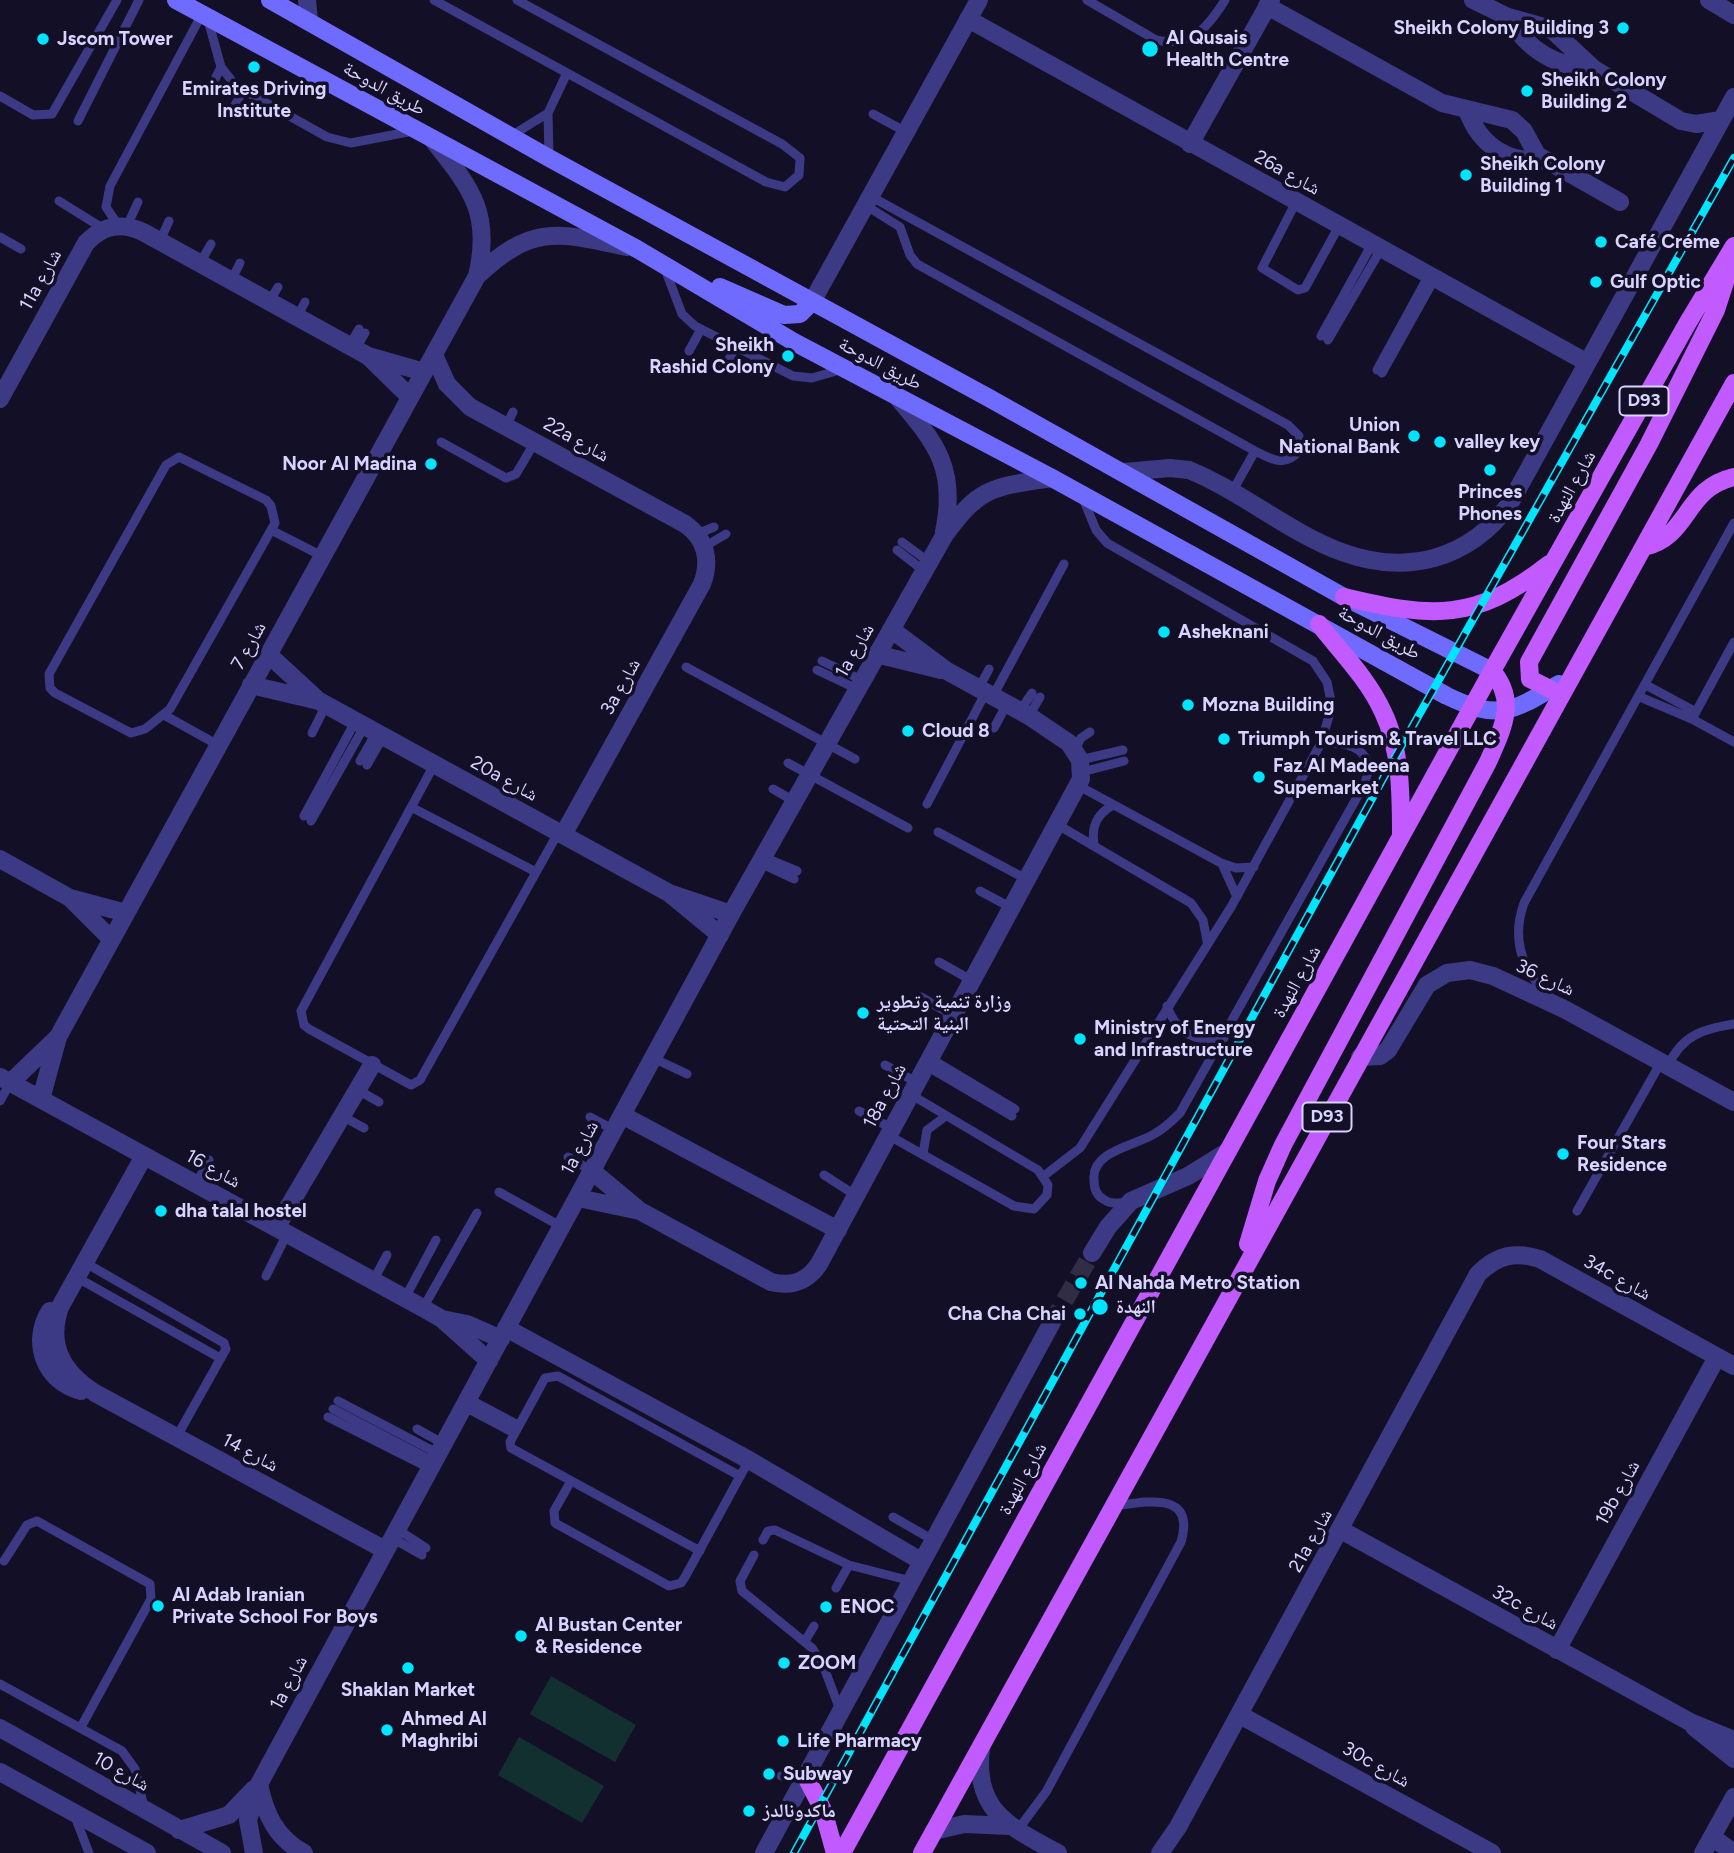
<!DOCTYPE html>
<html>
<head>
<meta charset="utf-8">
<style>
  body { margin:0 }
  canvas { display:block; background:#130f26 }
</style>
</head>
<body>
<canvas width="1734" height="1853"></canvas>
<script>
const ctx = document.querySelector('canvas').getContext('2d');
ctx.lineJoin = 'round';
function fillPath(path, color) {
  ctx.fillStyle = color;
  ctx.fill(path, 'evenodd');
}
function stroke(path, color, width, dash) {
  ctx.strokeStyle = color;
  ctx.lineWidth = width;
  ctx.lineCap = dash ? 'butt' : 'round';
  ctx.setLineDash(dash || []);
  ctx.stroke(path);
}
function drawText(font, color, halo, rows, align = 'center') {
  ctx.font = font + ' Figtree,"Noto Naskh Arabic",sans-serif';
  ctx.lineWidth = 7;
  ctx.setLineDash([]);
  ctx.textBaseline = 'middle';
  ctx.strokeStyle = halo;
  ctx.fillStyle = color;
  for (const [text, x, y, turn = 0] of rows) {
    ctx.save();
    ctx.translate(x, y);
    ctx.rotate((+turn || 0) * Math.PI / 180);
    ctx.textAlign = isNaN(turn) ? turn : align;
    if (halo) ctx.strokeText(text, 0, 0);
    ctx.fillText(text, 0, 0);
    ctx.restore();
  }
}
const green = new Path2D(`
  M551,1676L636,1725L615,1762L530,1714Z
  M519,1737L604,1786L582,1823L498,1775Z`);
const minorTunnel = new Path2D(`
  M1051,1324L1092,1253`);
const service = new Path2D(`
  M434,0L766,182L785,187L799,175L800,158L782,144L517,0
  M1087,0L1156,40C1192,48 1208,27 1225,0
  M208,20L221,67L236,86L327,137L351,143L413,131
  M208,93L221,67
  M0,96L33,115L52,114L117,0
  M234,107L243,91
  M873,114L906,132
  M78,121L139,0
  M511,136L548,113
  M549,158L548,113L567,73
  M59,201L104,229
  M1296,202L1262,268L1298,290L1305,288L1339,226
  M865,205L900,227L910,255L917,264L1255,451C1271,459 1285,468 1299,451V436L1288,425L870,196
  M118,225L106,207L110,186L202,14
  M127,226L138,202
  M0,237L21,249
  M160,241L169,221
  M200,263L211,244
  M665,269L682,314L695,326L793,376L812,378L843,369
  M231,281L240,263
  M269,302L278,287
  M297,317L305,302
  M1321,336L1372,244
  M1328,340L1381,249
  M349,346L359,329
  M355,350L365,333
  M689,351L701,329
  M723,369L736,347
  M1377,370L1429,275
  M1382,373L1435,278
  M506,426L513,412
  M441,442L506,478L516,474L535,442
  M179,457L266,500L271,506L275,523L170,709L145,729L131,733L55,693L50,688L49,674L166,465Z
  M1232,492L1255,451
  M273,531L322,556
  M697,534L714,527
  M902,542L929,562
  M704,547L726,534
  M897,550L924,571
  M822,661L862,680
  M686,667L855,759
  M817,670L857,689
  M1646,685L1696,712
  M979,688L989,669
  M993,696L1064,564
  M1640,697L1692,719L1734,742
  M1020,711L1032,693
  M164,715L218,745
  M1029,716L1040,697
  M1692,719L1734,642
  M994,728L1007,704
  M312,733L326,705
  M1075,749L1081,738L1090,732
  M1080,760L1123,750
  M360,761L376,733
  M788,763L908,828
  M367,765L383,737
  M434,765L301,1011L304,1025L309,1029L411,1085L420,1080L558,833
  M1082,772L1124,761
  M1079,786L1221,863L1236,868L1254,867
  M773,789L794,801
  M927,804L986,692
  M411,807L536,872
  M304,816L355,722
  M311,821L364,727
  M1058,825L1191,903L1203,920L1207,941
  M938,832L1026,879
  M1094,844C1091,826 1097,814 1113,805
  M763,857L797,871
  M760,863L794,879
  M1222,864L1237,897
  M980,891L1010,907
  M939,962L971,980
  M921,997L952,1015
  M1550,997C1522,971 1511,940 1524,903L1734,523
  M1167,1006C1177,1033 1197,1044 1224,1038
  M653,1058L687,1074
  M930,1058L1015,1109
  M885,1065L916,1082
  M925,1065L1012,1116
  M1668,1066C1682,1035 1703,1029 1734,1024
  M356,1089L379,1102
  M0,1101L10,1083
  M859,1111L891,1128
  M342,1116L364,1128
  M590,1117L614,1130
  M888,1135L1014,1206L1034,1209L1047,1195L1048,1185L1038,1170L910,1094
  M923,1154L927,1130L946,1116
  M568,1157L592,1171
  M824,1175L855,1195
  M1045,1175L1080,1148L1231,907L1321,743L1332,706L1327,682L1313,661L1107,543L1096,530L1082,496
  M196,1184L209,1160
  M499,1192L562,1227
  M1129,1202C1120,1203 1111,1205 1103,1199C1096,1195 1094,1188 1094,1180C1091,1151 1135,1146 1154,1134C1164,1129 1172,1121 1180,1113L1365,783C1377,749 1348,741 1321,743
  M1577,1211L1661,1062
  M84,1262L224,1343L226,1349L176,1438
  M266,1276L287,1234
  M76,1277L220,1358
  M373,1281L387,1255
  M405,1298L436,1240
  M423,1308L477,1213
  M469,1399L518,1425
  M338,1401L439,1454
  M465,1407L514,1433
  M333,1409L434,1462
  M328,1417L431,1469
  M417,1429L444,1444
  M571,1481L554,1511L555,1523L669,1586L681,1583L685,1577L749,1460
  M893,1517L933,1540
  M397,1529L426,1548
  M392,1538L422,1555
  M763,1540L768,1531L775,1530L849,1565L911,1581
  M700,1551L511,1448L510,1442L545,1378L558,1376L740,1476
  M754,1555L740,1581L742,1591L812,1648L823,1665L840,1710
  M4,1561L27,1525L37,1521L150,1584L151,1599L81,1727
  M836,1588L849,1565
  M805,1641L814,1626
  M0,1684L122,1751L135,1769L144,1807
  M781,1776L806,1777
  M74,1814L89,1853
  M1017,1831L1046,1792L1181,1542C1196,1490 1145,1502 1114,1506`);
const minor = new Path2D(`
  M307,0L309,21
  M1473,0L1508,17L1551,29L1594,69L1681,121L1696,124L1721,120
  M1709,0L1734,15
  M1267,6L1442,103L1512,120L1524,131L1537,155L1620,202
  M1508,17C1528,51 1556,67 1594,69
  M968,19L1586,362
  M1467,110C1480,146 1508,164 1546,160
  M1190,144L1271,0
  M477,276C532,224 558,232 627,247
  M812,302L979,0
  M434,355L447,384L470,407L685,524C706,539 711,560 702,584L563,835
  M368,356L410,397
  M898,398C937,444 957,469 944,532
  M0,399L86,243C103,225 121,222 143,232L368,356L424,372
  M1124,472L1170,468L1189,470C1270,503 1339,583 1434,558C1466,549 1491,530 1510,503L1734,97
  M268,654L319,701L669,893L720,935
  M876,654L941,670
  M251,685L319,701
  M0,859L70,898L126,913
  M672,894L731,914
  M70,898L111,939
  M1360,1057L1380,1056L1388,1050L1427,985L1447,973L1470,970L1493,976L1564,1009L1734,1102
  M0,1077L423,1308L442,1319L489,1361
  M10,1083L58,1037
  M41,1099L58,1037L477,276C492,213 471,188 433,140
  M622,1115L838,1230
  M144,1156L60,1307C47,1345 62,1372 95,1393L385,1550
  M592,1171L640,1211L771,1282C792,1287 807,1282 819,1264L1081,779L1080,760L1069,743L1029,716L947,671L892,630
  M578,1198L640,1211
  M276,1228L372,1065
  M1092,1253L1108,1227L1131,1201L1188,1176L1227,1152
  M50,1311C30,1342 45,1382 81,1391
  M442,1319L467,1324L501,1339
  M506,1328L749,1460L921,1561
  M1341,1530L1690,1722L1734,1740
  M1557,1650L1717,1357
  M1240,1715L1492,1853
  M1694,1727L1734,1759
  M981,1748C973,1811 1010,1827 1058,1853
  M259,1784C265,1814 276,1838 304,1853
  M179,1830L229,1815L254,1789
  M934,1831L964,1824L1010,1826
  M1712,1837L1734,1853
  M254,1853L248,1820L259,1784L731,914L944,536C980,486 993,487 1052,478
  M764,1853L1051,1324
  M1160,1853L1178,1827L1478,1274C1497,1255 1515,1251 1540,1259L1734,1366
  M1703,1853L1734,1797`);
const tertiary = new Path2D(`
  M0,1728L222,1853
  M0,1772L147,1853`);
const secondary = new Path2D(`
  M176,0L637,249L794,342L1052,478L1447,696C1499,721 1512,712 1559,684
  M270,0L549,158L989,398L1344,597L1492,671
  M720,287L784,315L800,314L812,302`);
const primary = new Path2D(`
  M1644,547C1691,536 1683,489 1734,477
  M1344,597C1432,618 1475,622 1549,564
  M1319,624C1341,652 1368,679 1383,712C1401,749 1401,795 1401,835
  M1550,689L1530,679L1529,662L1649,444L1716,310L1732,261
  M1248,1244L1267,1181L1283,1145L1488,762C1502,730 1518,701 1492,671
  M806,1777L823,1810L835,1853
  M842,1853L1492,671L1687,324L1734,246
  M922,1853L1734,383`);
const rail = new Path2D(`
  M794,1853L1385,775L1734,158`);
const markers = [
  [1623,28,7,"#00e5ff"],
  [43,39,7,"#00e5ff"],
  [1150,49,9,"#00e5ff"],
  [254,67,7,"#00e5ff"],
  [1527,91,7,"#00e5ff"],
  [1466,175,7,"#00e5ff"],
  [1601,242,7,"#00e5ff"],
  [1596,282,7,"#00e5ff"],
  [788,356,7,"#00e5ff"],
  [1414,436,7,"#00e5ff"],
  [1440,442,7,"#00e5ff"],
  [431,464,7,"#00e5ff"],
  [1490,470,7,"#00e5ff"],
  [1164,632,7,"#00e5ff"],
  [1188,705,7,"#00e5ff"],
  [908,731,7,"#00e5ff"],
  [1224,739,7,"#00e5ff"],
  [1259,777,7,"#00e5ff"],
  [863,1013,7,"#00e5ff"],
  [1080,1039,7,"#00e5ff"],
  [1563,1154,7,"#00e5ff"],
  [161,1211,7,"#00e5ff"],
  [1081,1283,7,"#00e5ff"],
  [1100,1307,9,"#00e5ff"],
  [1080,1314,7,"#00e5ff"],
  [158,1606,7,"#00e5ff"],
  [826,1607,7,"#00e5ff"],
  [521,1636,7,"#00e5ff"],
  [784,1663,7,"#00e5ff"],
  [408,1668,7,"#00e5ff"],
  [387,1730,7,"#00e5ff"],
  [783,1741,7,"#00e5ff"],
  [769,1774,7,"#00e5ff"],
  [749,1811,7,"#00e5ff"]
];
const shields = [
  [1644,401,49],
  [1327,1117,49]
];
const shieldNames = [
  ["D93",1644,401],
  ["D93",1327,1117]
];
const poiNames = [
  ["Sheikh Colony Building 3",1609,28,"right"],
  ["Al Qusais",1166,38],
  ["Health Centre",1166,60],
  ["Jscom Tower",57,39],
  ["Sheikh Colony",1541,80],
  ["Building 2",1541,102],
  ["Emirates Driving",254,89,"center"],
  ["Institute",254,111,"center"],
  ["Sheikh Colony",1480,164],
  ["Building 1",1480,186],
  ["Café Créme",1615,242],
  ["Gulf Optic",1610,282],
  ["Sheikh",774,345,"right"],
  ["Rashid Colony",774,367,"right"],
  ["Union",1400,425,"right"],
  ["National Bank",1400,447,"right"],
  ["valley key",1454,442],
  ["Noor Al Madina",417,464,"right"],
  ["Princes",1490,492,"center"],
  ["Phones",1490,514,"center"],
  ["Asheknani",1178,632],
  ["Mozna Building",1202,705],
  ["Cloud 8",922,731],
  ["Triumph Tourism & Travel LLC",1238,739],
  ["Faz Al Madeena",1273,766],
  ["Supemarket",1273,788],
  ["وزارة تنمية وتطوير",877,1002],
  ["البنية التحتية",877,1024],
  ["Ministry of Energy",1094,1028],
  ["and Infrastructure",1094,1050],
  ["Four Stars",1577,1143],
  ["Residence",1577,1165],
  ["dha talal hostel",175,1211],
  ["Al Nahda Metro Station",1095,1283],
  ["النهدة",1116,1307],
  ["Cha Cha Chai",1066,1314,"right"],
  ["Al Adab Iranian",172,1595],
  ["Private School For Boys",172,1617],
  ["ENOC",840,1607],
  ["Al Bustan Center",535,1625],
  ["& Residence",535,1647],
  ["ZOOM",798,1663],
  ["Shaklan Market",408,1690,"center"],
  ["Ahmed Al",401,1719],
  ["Maghribi",401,1741],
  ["Life Pharmacy",797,1741],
  ["Subway",783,1774],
  ["ماكدونالدز",763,1811]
];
const streetNames = [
  ["طريق الدوحة",384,89,29],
  ["26a شارع",1287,173,29],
  ["11a شارع",41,280,-61],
  ["طريق الدوحة",880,364,28],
  ["22a شارع",576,440,29],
  ["شارع النهدة",1572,487,-61],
  ["طريق الدوحة",1379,633,29],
  ["شارع 7",249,646,-61],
  ["1a شارع",855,651,-60],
  ["3a شارع",621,687,-61],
  ["20a شارع",504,779,29],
  ["شارع 36",1545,978,25],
  ["شارع النهدة",1297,982,-61],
  ["18a شارع",885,1096,-62],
  ["1a شارع",580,1148,-62],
  ["شارع 16",213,1169,29],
  ["34c شارع",1617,1278,29],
  ["شارع 14",250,1453,28],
  ["شارع النهدة",1023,1479,-61],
  ["19b شارع",1618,1493,-61],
  ["21a شارع",1311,1541,-61],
  ["32c شارع",1525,1608,29],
  ["1a شارع",289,1683,-62],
  ["30c شارع",1376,1765,29],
  ["شارع 10",121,1772,29]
];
fillPath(green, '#12302f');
stroke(minorTunnel, '#312d47', 18, [18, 9]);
stroke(service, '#3d3a85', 9);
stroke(minor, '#3d3a85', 18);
stroke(tertiary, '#3d3a85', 18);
stroke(secondary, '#6f6bff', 18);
stroke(primary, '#c25bff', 18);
stroke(rail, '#00e5ff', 8);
stroke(rail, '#130f26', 5, [16]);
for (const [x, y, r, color] of markers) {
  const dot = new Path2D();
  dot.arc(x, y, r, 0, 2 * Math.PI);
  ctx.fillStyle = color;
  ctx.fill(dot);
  stroke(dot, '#130f26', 2.5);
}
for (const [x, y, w] of shields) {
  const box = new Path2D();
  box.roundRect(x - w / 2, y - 14.5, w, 29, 5);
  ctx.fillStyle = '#130f26';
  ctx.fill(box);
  stroke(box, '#d9d4ff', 2);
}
drawText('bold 18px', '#d9d4ff', null, shieldNames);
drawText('bold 19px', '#d9d4ff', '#130f26', poiNames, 'left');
drawText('19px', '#d9d4ff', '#130f26', streetNames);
</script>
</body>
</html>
